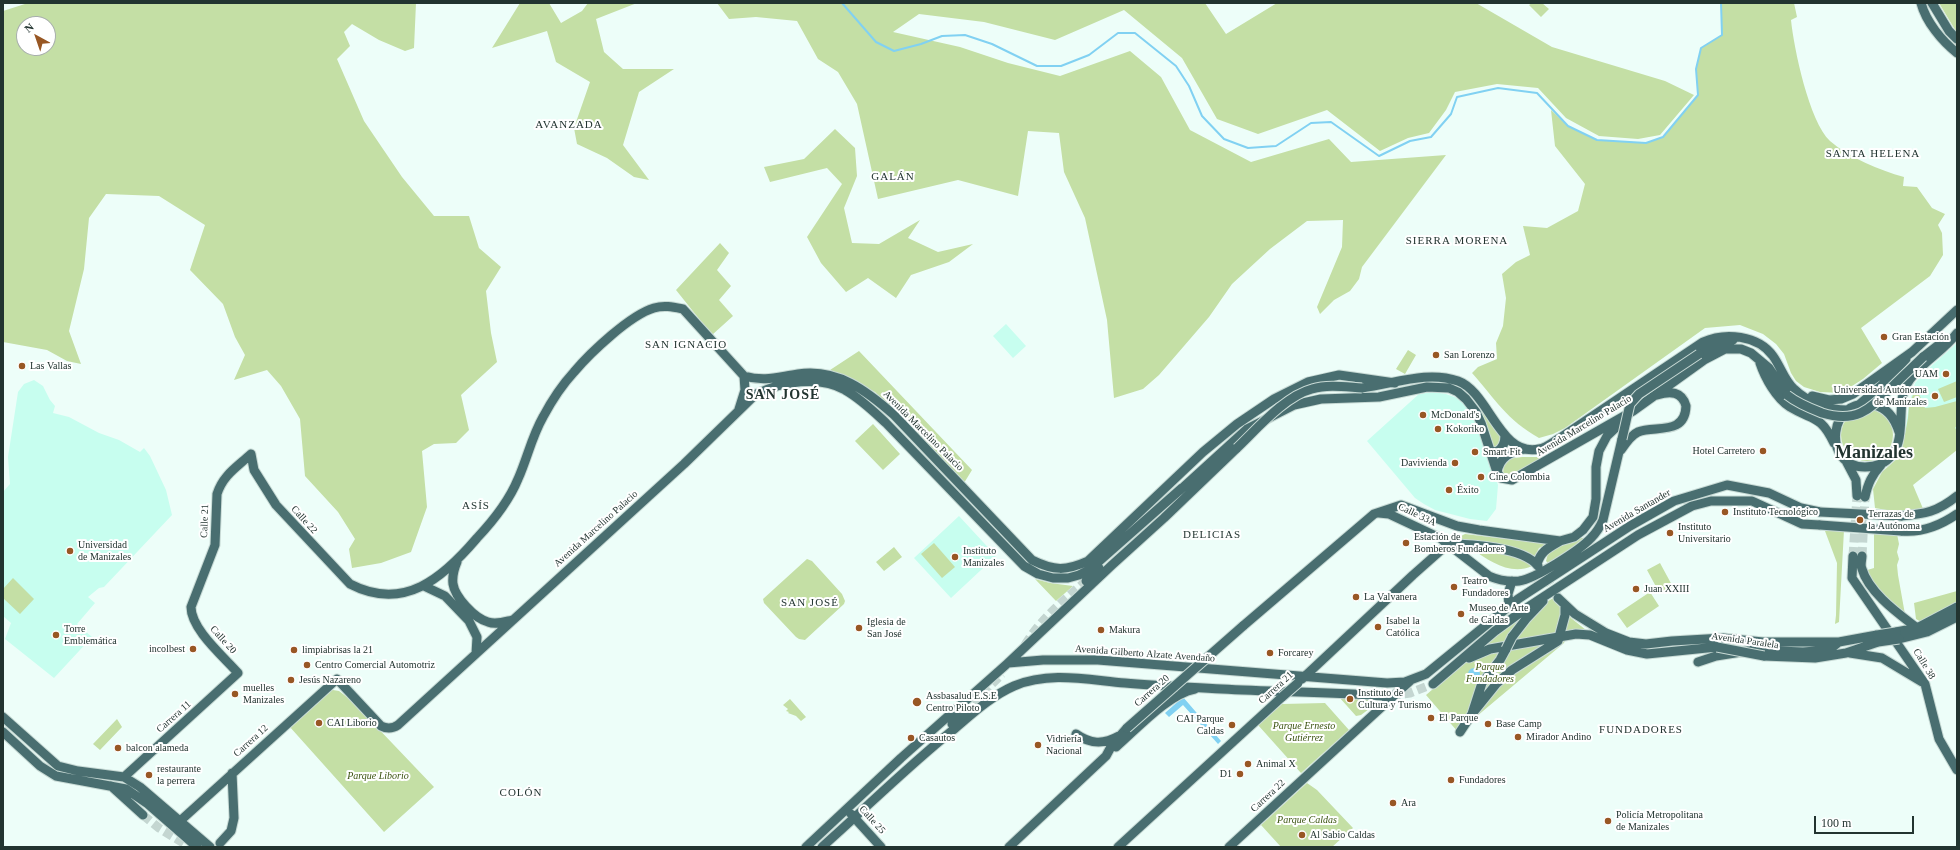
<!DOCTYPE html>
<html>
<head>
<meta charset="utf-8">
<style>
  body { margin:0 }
  #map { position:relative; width:1960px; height:850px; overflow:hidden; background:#edfef9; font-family:"Times New Roman",serif }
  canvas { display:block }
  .frame { position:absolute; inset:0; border:4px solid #223430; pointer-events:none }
  .north { position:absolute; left:16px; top:16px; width:40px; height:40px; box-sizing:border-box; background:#fff; border:1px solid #a7aeac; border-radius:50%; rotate:320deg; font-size:11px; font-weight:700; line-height:16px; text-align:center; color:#223430 }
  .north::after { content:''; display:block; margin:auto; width:14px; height:18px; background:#985724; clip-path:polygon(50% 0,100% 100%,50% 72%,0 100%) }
  .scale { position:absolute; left:1814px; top:816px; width:100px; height:18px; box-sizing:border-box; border:2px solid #223430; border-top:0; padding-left:5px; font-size:12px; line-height:14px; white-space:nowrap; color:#223430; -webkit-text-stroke:3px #fff; paint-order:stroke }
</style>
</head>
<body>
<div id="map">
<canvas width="1960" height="850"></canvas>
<div class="frame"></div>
<div class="north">N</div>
<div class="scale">100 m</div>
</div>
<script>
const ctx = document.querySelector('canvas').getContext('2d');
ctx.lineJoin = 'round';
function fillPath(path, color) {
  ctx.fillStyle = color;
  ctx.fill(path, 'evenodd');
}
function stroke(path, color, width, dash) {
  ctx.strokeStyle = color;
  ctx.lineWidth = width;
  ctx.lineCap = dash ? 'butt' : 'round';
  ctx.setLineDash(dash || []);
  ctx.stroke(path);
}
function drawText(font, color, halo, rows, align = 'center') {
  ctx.font = font + ' "Times New Roman",serif';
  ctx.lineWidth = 4;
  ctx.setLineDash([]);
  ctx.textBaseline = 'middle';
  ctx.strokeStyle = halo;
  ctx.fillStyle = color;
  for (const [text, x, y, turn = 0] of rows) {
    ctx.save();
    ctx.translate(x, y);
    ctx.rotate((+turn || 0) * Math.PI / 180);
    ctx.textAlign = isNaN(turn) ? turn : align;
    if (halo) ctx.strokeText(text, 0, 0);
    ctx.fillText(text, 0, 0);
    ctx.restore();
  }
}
const built = new Path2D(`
  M1006,324L1026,346L1013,358L993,336Z
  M1957,343V450L1903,447L1909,405L1915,383L1928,369Z
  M34,380L43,386L50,400L55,406L53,413L69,417L99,433L119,440L140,452L144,448L150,456L166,490L172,515L104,587L99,588L88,597L95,603L77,624L92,637L54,678L5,639L11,623L3,616V492L10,484L8,457L18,392L24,384Z
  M1433,392L1446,394L1460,399L1468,408L1475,421L1498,485L1496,509L1487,521L1470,519L1435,510L1424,504L1415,498L1367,441L1419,394Z
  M959,516L996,556L951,598L914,558Z`);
const green = new Path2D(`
  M28,3H416L414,48L405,51L379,40L352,24L344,32L350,46L337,59L364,121L402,177L434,216H469L479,248L501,267L486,291L491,333L497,362L461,395L469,430L456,443L434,444L422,451L427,507L411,552L381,563L352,568L349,549L355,539L338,512L305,476L300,419L281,386L267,370L234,380L245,355L235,337L223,304L190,270L205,225L159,196L106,194L89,218L84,269L69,331L81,364L67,361L47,350L3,342V11ZM24,24H48V48H24Z
  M520,3H549L561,23L582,11L588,3H637L596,19L604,52L623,69H674L639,92L623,145L649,180L634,177L607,158L577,144L574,128L590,82L556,62L547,31L492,48Z
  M717,3H1205L1226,34L1277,3H1476L1552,47L1665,81L1694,95L1660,135L1638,139L1599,136L1566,118L1538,88L1497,84L1455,92L1446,110L1429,133L1408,138L1380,151L1327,110L1258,134L1217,119L1182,58L1124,10L1055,40L984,22L919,14L893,32L960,47L1008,63L1060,76L1130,51L1161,77L1190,130L1251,162L1329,139L1351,162L1446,155L1362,267L1359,279L1350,291L1334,300L1320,314L1317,307L1342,247L1343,220L1307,221L1270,249L1232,284L1209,317L1159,375L1143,389L1114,398L1107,320L1085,218L1064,172L1059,133L1028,131L1018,196L958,180L878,199L857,104L838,72L818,59L797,21L756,17L729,19Z
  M1532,3H1542L1549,9L1541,17L1529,5Z
  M1721,3H1794L1797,17L1791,20C1794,49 1809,121 1830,141C1850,158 1879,170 1904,177L1903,186L1917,187L1932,208L1945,214L1938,225L1942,233L1943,255L1930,276L1861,328L1882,363L1863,379L1841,393L1820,392L1804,387L1796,381L1791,373L1784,354L1776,344L1763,334L1740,325L1705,328L1565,428L1553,434L1539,438C1507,420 1495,399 1472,373L1478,367L1497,359L1496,343L1503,326L1506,298L1502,274L1516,262L1530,255L1523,226L1547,228L1578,211L1585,184L1555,146L1551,110L1568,126L1597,140L1646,143L1663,137L1698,95L1696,69L1701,48L1722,35Z
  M1939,3H1957V33Z
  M835,129L855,148L857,176L844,208L852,243L879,244L920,220L908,238L938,252L973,244L949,262L911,275L896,298L868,278L846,292L821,263L807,237L842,184L827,168L770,182L764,167L804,159Z
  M720,243L729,253L717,270L731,286L719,300L733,316L712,335L676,290Z
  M1408,350L1416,355L1405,374L1396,369Z
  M859,351L972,470L964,483L875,392L830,370Z
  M1957,381V397L1944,402L1938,389Z
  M1916,387L1925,408L1935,407L1957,401V425L1955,428L1957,430V450L1913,485L1924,511L1904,513L1875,508L1873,489L1882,472L1899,457L1902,450L1908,418L1909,405Z
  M1471,399L1486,416L1503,440L1495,450Z
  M1841 435a26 26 0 1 1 52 0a26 26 0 1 1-52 0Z
  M873,424L900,454L883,470L855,441Z
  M1522,457H1542C1532,465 1517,480 1503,474L1504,463L1508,459Z
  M1844,530L1839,622L1835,624L1836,615L1837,563L1825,531Z
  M1874,532L1897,534L1899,544L1897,552L1899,559L1897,565L1898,575L1906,620C1887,614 1873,599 1862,582L1864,571L1874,568Z
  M1465,534L1549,544L1539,548L1535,556L1510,547L1457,538Z
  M1589,537L1548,563L1546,561L1549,550L1568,540Z
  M934,543L955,567L942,578L921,554Z
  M894,547L902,557L884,571L876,562Z
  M1473,547L1524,558L1532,566C1511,576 1489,561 1472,549Z
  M807,559L812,561L842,594L845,601L844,604L805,640L799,639L796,637L764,603L763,599Z
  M1660,563L1673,587L1660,594L1647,570Z
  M13,578L34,599L20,614L3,598V589Z
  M1035,579L1050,583L1073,586L1056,601Z
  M1957,591V604L1921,622L1916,619L1914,603Z
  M1650,592L1659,606L1627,628L1617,614Z
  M1555,597L1571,618L1586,630L1569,632L1564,643L1458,732L1426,695L1490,640L1523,616Z
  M333,690L339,691L352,701L434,787L384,832L289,726L328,691Z
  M1339,697L1381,700L1361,715L1356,716Z
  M790,699L806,717L801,721L796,716L788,713L789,712L786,711L788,709L783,705Z
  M1325,703L1349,730L1301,773L1258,725L1282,704Z
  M117,719L122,727L100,750L93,744Z
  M1307,783L1317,790L1353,828L1332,847H1281L1261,825Z`);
const water = new Path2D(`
  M1468 674a6 6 0 1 1 12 0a6 6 0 1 1-12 0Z
  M1183,697L1221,741L1218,744L1183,705L1169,717L1165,713Z`);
const stream = new Path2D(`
  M842,3L876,42L894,51L921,44L942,36L965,35L992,44L1037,66H1061L1089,55L1118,33H1135L1176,66L1189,86L1202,116L1224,139L1248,148L1276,146L1311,123L1331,122L1379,156L1410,141L1431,137L1451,114L1457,97L1498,88L1537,93L1568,126L1597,140L1646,143L1663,137L1698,95L1696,69L1701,48L1722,35L1721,3`);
const majorTunnel = new Path2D(`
  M1853,556L1857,496
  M1862,556L1865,497
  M1538,566L1558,597
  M1025,645C1040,620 1064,600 1086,581
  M1391,696L1410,693L1433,684
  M963,712L1002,674
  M143,815L159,828L190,847`);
const major = new Path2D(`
  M1921,3C1926,22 1942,41 1957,53
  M1932,3L1949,31L1957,39
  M1699,354L1714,346L1733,340
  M1923,357L1941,343
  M1760,363C1765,378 1776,398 1790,407C1813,421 1820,414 1834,443
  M1362,388C1394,384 1427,370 1458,381C1489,392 1500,458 1539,449C1546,448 1553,442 1560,438L1703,342C1725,332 1758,335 1773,356C1781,367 1784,380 1794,389C1807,402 1829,410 1847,410
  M1812,396L1829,400L1841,399L1853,394L1912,352L1957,310
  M1860,404L1881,386L1906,359
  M739,409L745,390L744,376
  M1899,432C1895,419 1888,408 1874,405C1828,395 1821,467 1865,467C1876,467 1885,464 1892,455C1904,441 1899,412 1903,394C1908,370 1943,353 1957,333
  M1621,450C1625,444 1631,435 1638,432C1655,425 1685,436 1686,406C1682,391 1670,391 1657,395
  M1490,451L1496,452C1503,449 1505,442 1505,435
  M251,454L254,470L276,505L350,584C404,612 443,578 477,538C493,521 509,501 518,479C527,459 532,436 543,417C551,402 562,385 574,372C590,353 630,315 654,308C664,305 673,307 683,309L744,376C765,382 777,377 798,374C837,368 867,391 894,415L1032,560C1054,571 1066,571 1088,561L1203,452L1237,424L1274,399L1308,382L1339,375L1395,383
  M1846,461L1856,480L1857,496
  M1497,472C1500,457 1510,452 1524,449
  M1179,491L1247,429L1294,405L1321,399L1379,397L1427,387L1449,388L1458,392L1466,399L1476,412L1481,423L1497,472L1501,478L1512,480L1633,411L1704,360L1725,349H1741L1751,353L1769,368L1787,395
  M1865,497C1868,483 1872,475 1881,465
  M1379,513L1389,514L1440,538L1489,576C1498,580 1509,582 1519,581C1535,579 1580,550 1591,538C1596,533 1600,527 1603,520L1622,439
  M1901,516C1925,514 1937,512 1957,496
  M1901,531C1921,533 1941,525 1957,514
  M1448,544C1470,544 1523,547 1538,566
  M1853,556L1852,578L1925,684L1939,739L1957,770
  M1862,556C1862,560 1860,565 1862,569C1869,593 1899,614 1917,628
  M457,562C454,569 452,576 453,584C455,597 474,618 488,622C496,625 504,622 512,620
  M1537,564C1541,551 1548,548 1560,541
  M1086,581L1099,568
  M424,586L445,596L469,621L477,637L476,654
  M1558,598L1575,614L1606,633L1629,642L1646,644L1672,641L1723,638L1763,642H1839L1877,635
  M1509,606L1508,594L1512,581
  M1243,626L1374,514L1401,505L1457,526L1479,530L1560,541L1574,537L1583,530L1593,517L1596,499V467L1599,451L1607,436L1625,419
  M1896,632L1917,628L1957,607
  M1512,637L1526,619L1543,601
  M1899,639L1927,632L1957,617
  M1850,653L1882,658L1922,682
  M1764,656L1815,658L1846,653L1878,642
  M1469,658L1490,649L1576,634L1590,635L1627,650L1647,654L1717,647
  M1698,662L1716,656L1754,650L1803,652L1829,650L1839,642
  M1008,663L1043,660H1098L1387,683L1405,682L1426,674L1518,599L1630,526L1674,501L1727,485L1769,493L1801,508L1820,512
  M1302,679L1413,575L1448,544
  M1433,684L1495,631L1528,607L1638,535L1692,506L1711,501H1752L1802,524L1820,525
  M1472,714L1497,683L1512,670L1558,641L1565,615V606
  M3,717L58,766L78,771L124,777L140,787L210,847
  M952,724L963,712
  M3,732L40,766L56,776L126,789L148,804L197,847
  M1460,732L1472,714L1482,683L1500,660L1506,649
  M1076,734C1090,744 1103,745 1119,736
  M1116,747C1137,729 1168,694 1195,689
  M124,777L238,673C223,656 191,629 191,607L215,545L217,494C223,475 237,467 251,454
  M111,786L143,815
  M851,814L881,847
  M180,821L337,679L381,726C387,729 392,729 398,725L684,464L756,394C781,382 820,375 845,390C861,399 873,411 886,423L1024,566L1038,574L1053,578H1068L1079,575L1089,570L1182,488
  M220,843L231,831L234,818L232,773
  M806,847L901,758L1008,663L1112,565L1164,518L1237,448
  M822,847C866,808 907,767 953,730C972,714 991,696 1014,686C1050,671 1088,680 1125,683C1157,686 1190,687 1222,689C1277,692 1331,692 1385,696
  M1009,847L1106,756L1112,745L1127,728
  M1118,847L1282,697
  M1229,847L1410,681`);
const majorBridge = new Path2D(`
  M1787,395C1797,403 1809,408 1822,413C1861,425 1873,405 1898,381C1906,373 1915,365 1923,357
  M1622,439L1630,404L1639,394L1699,354
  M1237,448C1257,429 1285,396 1312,389C1328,384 1346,387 1362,388
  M1820,512L1901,516
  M1820,525L1901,531
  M1877,635L1896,632
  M1878,642L1899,639
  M1717,647L1764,656
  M1506,649L1512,637
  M1282,697L1298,683
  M1127,728L1243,626`);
const markers = [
  [1884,337,4,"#985724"],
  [1436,355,4,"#985724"],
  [22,366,4,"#985724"],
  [1946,374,4,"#985724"],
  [1935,396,4,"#985724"],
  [1423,415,4,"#985724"],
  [1438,429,4,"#985724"],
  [1763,451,4,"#985724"],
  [1475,452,4,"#985724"],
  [1455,463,4,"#985724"],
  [1481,477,4,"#985724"],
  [1449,490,4,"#985724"],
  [1725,512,4,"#985724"],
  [1860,520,4,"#985724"],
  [1670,533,4,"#985724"],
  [1406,543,4,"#985724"],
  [70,551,4,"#985724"],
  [955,557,4,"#985724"],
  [1454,587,4,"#985724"],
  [1636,589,4,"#985724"],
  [1356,597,4,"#985724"],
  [1461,614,4,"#985724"],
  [1378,627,4,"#985724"],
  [859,628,4,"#985724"],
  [1101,630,4,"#985724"],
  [56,635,4,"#985724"],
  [193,649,4,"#985724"],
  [294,650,4,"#985724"],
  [1270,653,4,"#985724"],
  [307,665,4,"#985724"],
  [291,680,4,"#985724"],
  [235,694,4,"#985724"],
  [1350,699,4,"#985724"],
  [917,702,5,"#985724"],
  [1431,718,4,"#985724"],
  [319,723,4,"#985724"],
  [1488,724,4,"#985724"],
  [1232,725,4,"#985724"],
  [1518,737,4,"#985724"],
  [911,738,4,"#985724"],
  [1038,745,4,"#985724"],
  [118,748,4,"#985724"],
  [1248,764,4,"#985724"],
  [1240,774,4,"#985724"],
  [149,775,4,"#985724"],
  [1451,780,4,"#985724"],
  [1393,803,4,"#985724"],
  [1608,821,4,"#985724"],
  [1302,835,4,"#985724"]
];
const poiNames = [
  ["Gran Estación",1892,337],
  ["San Lorenzo",1444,355],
  ["Las Vallas",30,366],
  ["UAM",1938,374,"right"],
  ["Universidad Autónoma",1927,390,"right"],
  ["de Manizales",1927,402,"right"],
  ["McDonald's",1431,415],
  ["Kokoriko",1446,429],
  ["Hotel Carretero",1755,451,"right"],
  ["Smart Fit",1483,452],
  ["Davivienda",1447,463,"right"],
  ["Cine Colombia",1489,477],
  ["Éxito",1457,490],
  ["Instituto Tecnológico",1733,512],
  ["Terrazas de",1868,514],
  ["la Autónoma",1868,526],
  ["Instituto",1678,527],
  ["Universitario",1678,539],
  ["Estación de",1414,537],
  ["Bomberos Fundadores",1414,549],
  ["Universidad",78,545],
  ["de Manizales",78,557],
  ["Instituto",963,551],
  ["Manizales",963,563],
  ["Teatro",1462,581],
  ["Fundadores",1462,593],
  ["Juan XXIII",1644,589],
  ["La Valvanera",1364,597],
  ["Museo de Arte",1469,608],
  ["de Caldas",1469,620],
  ["Isabel la",1386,621],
  ["Católica",1386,633],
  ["Iglesia de",867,622],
  ["San José",867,634],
  ["Torre",64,629],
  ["Emblemática",64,641],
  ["Makura",1109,630],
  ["incolbest",185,649,"right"],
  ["limpiabrisas la 21",302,650],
  ["Forcarey",1278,653],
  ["Centro Comercial Automotriz",315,665],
  ["Jesús Nazareno",299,680],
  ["muelles",243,688],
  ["Manizales",243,700],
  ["Instituto de",1358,693],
  ["Cultura y Turismo",1358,705],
  ["Assbasalud E.S.E",926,696],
  ["Centro Piloto",926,708],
  ["El Parque",1439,718],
  ["CAI Parque",1224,719,"right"],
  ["Caldas",1224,731,"right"],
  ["CAI Liborio",327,723],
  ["Base Camp",1496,724],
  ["Mirador Andino",1526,737],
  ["Casautos",919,738],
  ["Vidriería",1046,739],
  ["Nacional",1046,751],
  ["balcon alameda",126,748],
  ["Animal X",1256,764],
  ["restaurante",157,769],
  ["la perrera",157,781],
  ["D1",1232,774,"right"],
  ["Fundadores",1459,780],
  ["Ara",1401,803],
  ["Policía Metropolitana",1616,815],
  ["de Manizales",1616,827],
  ["Al Sabio Caldas",1310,835]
];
const streetNames = [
  ["Avenida Marcelino Palacio",1584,426,-31],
  ["Avenida Marcelino Palacio",923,431,45],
  ["Avenida Santander",1637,511,-30],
  ["Calle 33A",1417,515,25],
  ["Calle 22",304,520,48],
  ["Calle 21",205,521,-88],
  ["Avenida Marcelino Palacio",596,529,-42],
  ["Calle 20",223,640,48],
  ["Avenida Paralela",1745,641,8],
  ["Avenida Gilberto Alzate Avendaño",1145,654,4],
  ["Calle 38",1924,664,59],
  ["Carrera 21",1276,688,-42],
  ["Carrera 20",1152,691,-41],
  ["Carrera 11",174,717,-42],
  ["Carrera 12",251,741,-42],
  ["Carrera 22",1268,796,-43],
  ["Calle 25",872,820,48]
];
const parkNames = [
  ["Parque",1490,667],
  ["Fundadores",1490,679],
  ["Parque Ernesto",1304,726],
  ["Gutiérrez",1304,738],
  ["Parque Liborio",378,776],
  ["Parque Caldas",1307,820]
];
const neighbourhoodNames = [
  ["AVANZADA",569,125],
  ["SANTA HELENA",1873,154],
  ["GALÁN",893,177],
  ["SIERRA MORENA",1457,241],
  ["SAN IGNACIO",686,345],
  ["ASÍS",476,506],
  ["DELICIAS",1212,535],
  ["SAN JOSÉ",810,603],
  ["FUNDADORES",1641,730],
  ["COLÓN",521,793]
];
const districtNames = [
  ["SAN JOSÉ",783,395]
];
const townNames = [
  ["Manizales",1874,453]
];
fillPath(built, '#c7feef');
fillPath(green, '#c4dfa5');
fillPath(water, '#81d1f2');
stroke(stream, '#81d1f2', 2);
stroke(majorTunnel, '#c4d6d1', 9, [9, 4.5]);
stroke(major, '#c8dad5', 11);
stroke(major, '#496e70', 9);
stroke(majorBridge, '#c8dad5', 11, []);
stroke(majorBridge, '#496e70', 9);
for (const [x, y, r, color] of markers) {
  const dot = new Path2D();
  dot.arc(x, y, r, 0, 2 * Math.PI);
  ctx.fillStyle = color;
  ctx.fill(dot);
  stroke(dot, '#fff', 1.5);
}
drawText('10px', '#223430', '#fff', poiNames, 'left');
drawText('10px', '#223430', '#fff', streetNames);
drawText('italic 10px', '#3b5310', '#fff', parkNames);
ctx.letterSpacing = '1px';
drawText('11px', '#223430', '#fff', neighbourhoodNames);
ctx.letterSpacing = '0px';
ctx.letterSpacing = '1px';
drawText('bold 14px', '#223430', '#fff', districtNames);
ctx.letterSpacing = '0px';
drawText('bold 18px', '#223430', '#fff', townNames);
</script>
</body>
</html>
